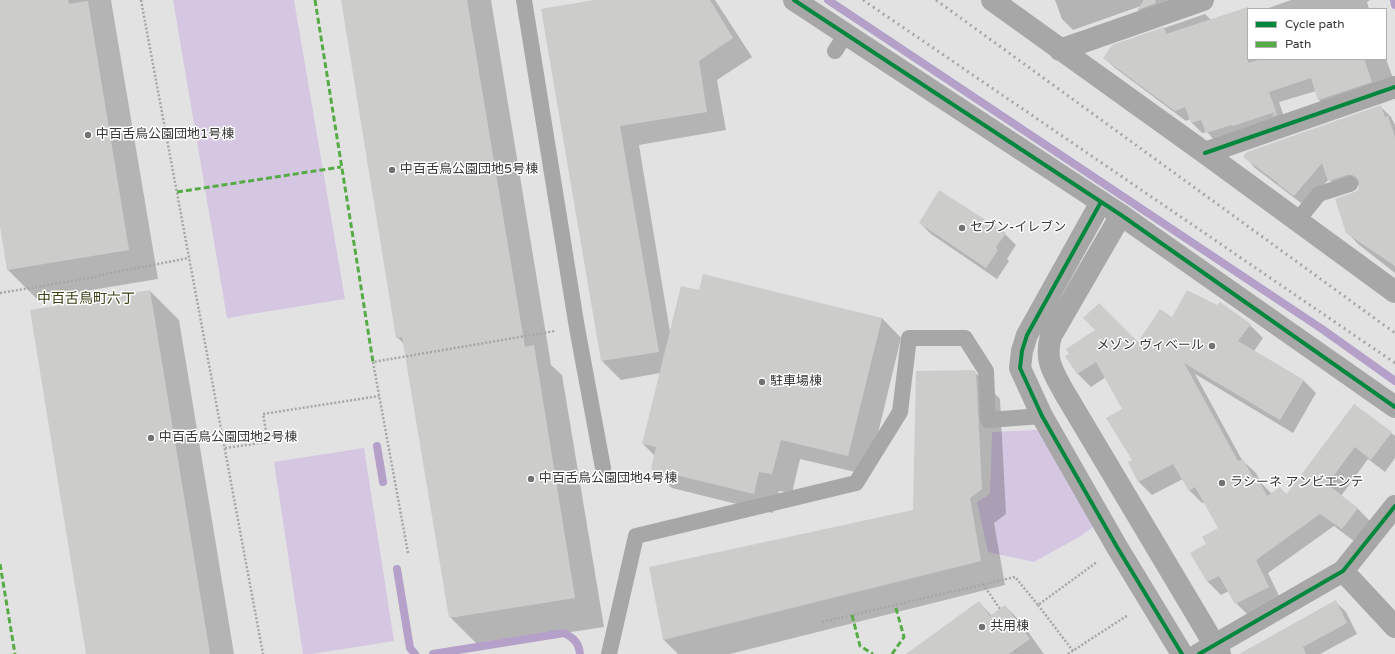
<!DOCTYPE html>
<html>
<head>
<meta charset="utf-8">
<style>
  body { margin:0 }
  #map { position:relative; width:1395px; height:654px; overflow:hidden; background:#e3e2e3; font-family:"Varela Round",sans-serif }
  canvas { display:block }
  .legend { position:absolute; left:1247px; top:8px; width:140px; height:52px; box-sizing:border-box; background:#fff; border:1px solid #afafaf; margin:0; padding:5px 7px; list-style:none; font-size:12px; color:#363637 }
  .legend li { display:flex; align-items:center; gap:8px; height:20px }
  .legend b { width:20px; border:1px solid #afafaf }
</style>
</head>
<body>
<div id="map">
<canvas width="1395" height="654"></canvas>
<ul class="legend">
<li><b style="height:5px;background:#00873e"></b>Cycle path</li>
<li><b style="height:5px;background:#55ac45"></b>Path</li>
</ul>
</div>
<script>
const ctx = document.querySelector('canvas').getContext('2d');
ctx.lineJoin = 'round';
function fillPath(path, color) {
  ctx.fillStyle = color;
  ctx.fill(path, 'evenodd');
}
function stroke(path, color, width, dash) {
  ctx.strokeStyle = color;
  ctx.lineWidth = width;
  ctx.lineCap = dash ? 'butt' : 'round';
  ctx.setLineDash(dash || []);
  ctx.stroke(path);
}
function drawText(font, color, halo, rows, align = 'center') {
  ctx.font = font + ' "Varela Round","Noto Sans JP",sans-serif';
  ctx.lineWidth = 3;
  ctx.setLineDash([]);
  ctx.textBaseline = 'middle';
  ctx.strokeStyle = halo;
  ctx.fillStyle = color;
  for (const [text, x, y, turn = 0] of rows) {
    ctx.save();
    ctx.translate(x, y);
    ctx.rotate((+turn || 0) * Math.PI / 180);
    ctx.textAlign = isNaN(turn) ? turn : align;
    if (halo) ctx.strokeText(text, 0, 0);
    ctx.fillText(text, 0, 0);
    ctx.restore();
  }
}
const green = new Path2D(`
  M173,0H294L345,299L227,318Z
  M1037,430L1096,525L1079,537L1034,562L988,552L977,502L990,494L992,432Z
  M364,448L394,641L312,654H303L274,462Z`);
const shadow = new Path2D(`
  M0,0H111L158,279L37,299L8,270L0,221Z
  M342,0H491L551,365L562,375L604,627L479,646L450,617L405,345L397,337Z
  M600,0H715L752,57L717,80L726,130L639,145L670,332L882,318L901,338L868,475L800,459L792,493L779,491L773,513L672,488L652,469L655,456L643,444L660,373L621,380L602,361Z
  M1055,0H1207L1148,20L1138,10L1141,6L1073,30L1062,19Z
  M1291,0H1370L1367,2L1369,9H1266Z
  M1248,10V59H1386L1393,78L1330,110L1319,100L1316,91L1279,102L1287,125L1218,144L1207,132L1202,133L1192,123L1190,119L1186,121L1115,68L1104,58L1112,46L1205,14L1211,20Z
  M1380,106L1391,117L1395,125V273L1358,244L1347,232L1357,191L1361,185L1340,191L1329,179L1305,206L1255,168L1245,157Z
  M920,223L1005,234L1016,245L1007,259L1009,261L997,279L931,234Z
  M150,291L179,320L234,654H87Z
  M1220,303L1250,325L1263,338L1254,351L1303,380L1316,393L1293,433L1195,374L1242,460L1256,473L1261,483L1272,494L1280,488L1287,495L1354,405L1395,436V458L1385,472L1368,459L1341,496L1357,508L1370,521L1355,542L1334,526L1268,573L1281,600L1249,616L1236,603L1229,591L1221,595L1208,582L1192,553L1207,545L1220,528L1205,502L1202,503L1189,490L1183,479L1152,495L1139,482L1129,462L1133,460L1123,409L1106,377L1091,387L1078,374L1066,357L1138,343L1173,319L1217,307Z
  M974,371L1000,399L1006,514L994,523L1005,585L730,654H678L664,640L650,568L914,511Z
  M1335,601L1346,612L1357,634L1320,654H1243Z
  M979,602L992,616L1005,606L1021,622L1044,654H933Z`);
const stream = new Path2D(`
  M828,0L1322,329L1395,381
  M1394,0L1395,5
  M377,446L383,482
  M397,569L410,648L415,654
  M433,654L564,633C574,638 579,643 580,654`);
const building = new Path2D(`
  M0,0H68L69,4L88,1L129,250L7,270L0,226Z
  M341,0H467L525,347L534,345L575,598L449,618L402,337L396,338Z
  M594,0H710L733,38L699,61L707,112L620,126L659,352L601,361L541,9Z
  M1144,0H1155L1156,3L1137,10Z
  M1248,7V63L1261,59H1364L1372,82L1318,100L1311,78L1269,92L1277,115L1272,116L1275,112L1233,126L1232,125L1206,133L1201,120L1191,123L1185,107L1175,111L1103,58L1112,45L1164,27L1166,34Z
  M1381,105L1385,117L1388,116L1395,137V266L1346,233L1335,199L1357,191L1359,186V181L1356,177L1352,175H1347L1328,181L1322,163L1294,196L1278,184V183L1243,157L1247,152Z
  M939,190L1006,233L996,247L998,250L986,268L919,223Z
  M703,274L882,318L848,456L781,440L772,474L759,472L754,494L651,469L656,447L642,444L681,286L699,290Z
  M150,290L210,654H86L30,310Z
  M1187,290L1217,305L1220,302L1251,324L1238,341L1304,380L1280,420L1184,363L1238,461L1243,459L1254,479L1257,477L1267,496L1280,487L1286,495L1354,404L1392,432L1371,460L1355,447L1327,484L1358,508L1342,529L1320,514L1256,560L1269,587L1235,604L1219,576L1207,582L1190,553L1206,544L1202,537L1218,528L1195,487L1189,491L1173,464L1138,482L1128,462L1132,460L1106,418L1122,409L1096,362L1077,374L1065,356L1069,354L1066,349L1095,330L1083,318L1099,303L1138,342L1160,309L1172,317Z
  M974,370L976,373L982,489L970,498L981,561L663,640L649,567L913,510L916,371Z
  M1336,600L1347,623L1303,647L1306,654H1239Z
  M979,601L990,616L1005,605L1030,639L1009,654H906Z`);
const path = new Path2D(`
  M141,0L263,654
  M0,293L96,277L105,274L189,258
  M225,448L268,442L263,414L379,396
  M408,553L373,362L555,331
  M983,584L1000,609
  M1038,605L1073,651
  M822,622L1015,577L1038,605L1097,562
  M1015,650L1018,654
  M1068,654L1128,615`);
const service = new Path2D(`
  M524,0L577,328L603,468
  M835,51L846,34
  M1297,221L1319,194L1350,184
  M609,654L636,536L856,483L900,412L909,338H965L986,371L988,420L1042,416`);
const minor = new Path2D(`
  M992,0L1205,153L1395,292
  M1060,50L1203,0
  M1205,153L1395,87
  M1101,202L1027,335L1022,351L1020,368L1042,416L1117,547L1182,654
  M1121,215L1051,336C1044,359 1053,372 1064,392L1220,654
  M1343,571L1395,627
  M1199,654L1343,571L1395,506`);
const tertiary = new Path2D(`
  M794,0L1121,215L1395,407`);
const rail = new Path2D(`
  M863,0L1395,363
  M936,0L1395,333`);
const quiet = new Path2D(`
  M315,0L373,362
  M177,192L341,167
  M0,564L15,654
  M852,615L860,646L873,654
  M892,654L904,637L895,605`);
const cycleway = new Path2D(`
  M794,0L1121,215L1395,407
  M1205,153L1395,87
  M1101,202L1027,335L1022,351L1020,368L1042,416L1117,547L1182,654
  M1199,654L1343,571L1395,506`);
const markers = [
  [88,135,4,"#737273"],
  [392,170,4,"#737273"],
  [962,228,4,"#737273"],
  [1212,346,4,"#737273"],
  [762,382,4,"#737273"],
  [151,438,4,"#737273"],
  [531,479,4,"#737273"],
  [1222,483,4,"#737273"],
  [982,627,4,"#737273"]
];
const poiNames = [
  ["中百舌鳥公園団地1号棟",96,135],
  ["中百舌鳥公園団地5号棟",400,170],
  ["セブン-イレブン",970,228],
  ["メゾン ヴィベール",1204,346,"right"],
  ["駐車場棟",770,382],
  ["中百舌鳥公園団地2号棟",159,438],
  ["中百舌鳥公園団地4号棟",539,479],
  ["ラシーネ アンビエンテ",1230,483],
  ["共用棟",990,627]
];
const neighbourhoodNames = [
  ["中百舌鳥町六丁",86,299]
];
fillPath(green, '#d5c6e2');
fillPath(shadow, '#0003');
stroke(stream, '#b4a0c8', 8);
fillPath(building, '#cccccb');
stroke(path, '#a6a6a7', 2.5, [2, 2]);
stroke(service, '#a8a7a8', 16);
stroke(minor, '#a8a7a8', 22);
stroke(tertiary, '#a8a7a8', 22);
stroke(rail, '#a8a7a8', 3, [2, 4]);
stroke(quiet, '#55ac45', 3, [6, 3]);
stroke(cycleway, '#00873e', 4);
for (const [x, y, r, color] of markers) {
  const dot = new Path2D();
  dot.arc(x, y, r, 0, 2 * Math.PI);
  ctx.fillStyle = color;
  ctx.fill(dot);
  stroke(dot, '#fff', 1.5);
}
drawText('13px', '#363637', '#fff', poiNames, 'left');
drawText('14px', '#3d3e15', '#fff', neighbourhoodNames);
</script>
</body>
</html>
